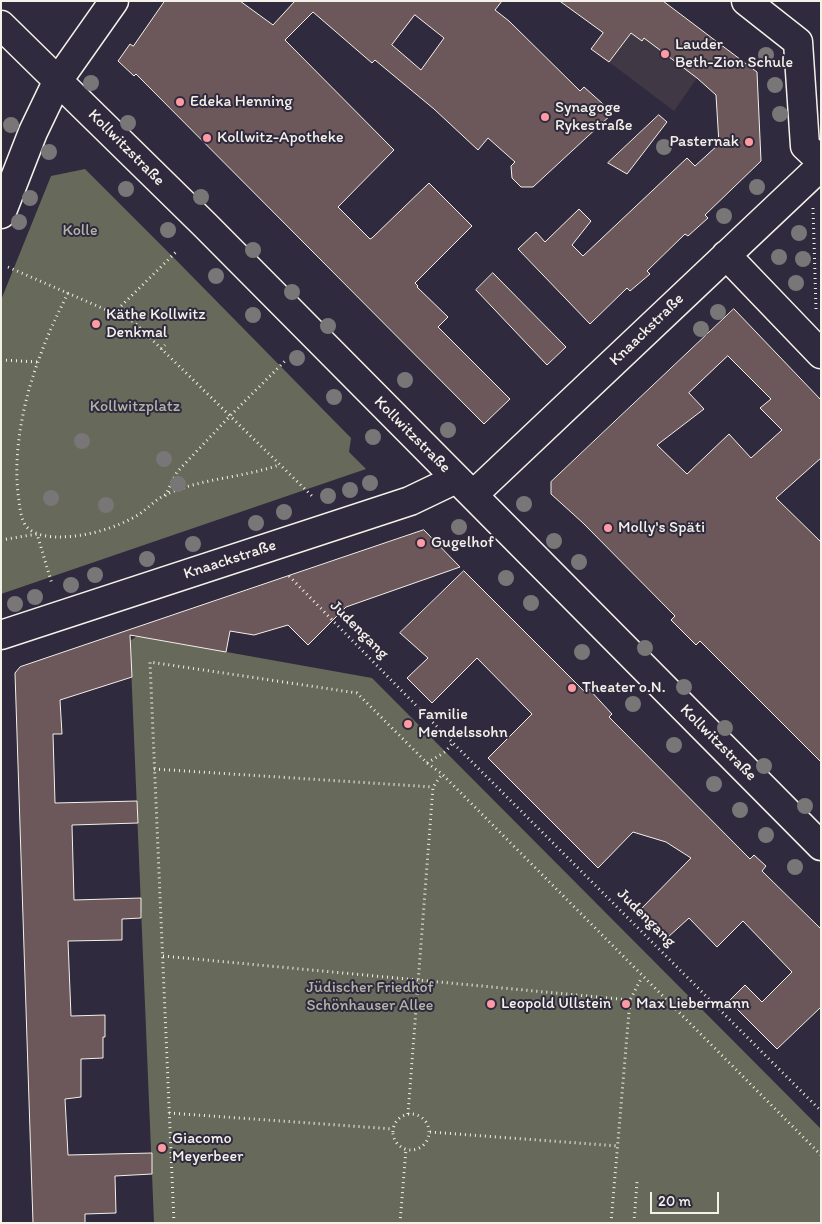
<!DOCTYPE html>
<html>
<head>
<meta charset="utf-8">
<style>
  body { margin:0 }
  #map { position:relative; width:822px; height:1224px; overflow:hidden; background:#2f2a3d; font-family:Itim,sans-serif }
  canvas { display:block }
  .frame { position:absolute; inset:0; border:2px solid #f4f1e8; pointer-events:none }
  .scale { position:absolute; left:650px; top:1192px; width:69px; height:22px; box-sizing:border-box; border:2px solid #f4f1e8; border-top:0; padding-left:6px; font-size:15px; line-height:18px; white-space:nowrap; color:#f4f1e8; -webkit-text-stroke:4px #2f2a3d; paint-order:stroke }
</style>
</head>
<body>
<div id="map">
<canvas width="822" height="1224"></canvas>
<div class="frame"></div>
<div class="scale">20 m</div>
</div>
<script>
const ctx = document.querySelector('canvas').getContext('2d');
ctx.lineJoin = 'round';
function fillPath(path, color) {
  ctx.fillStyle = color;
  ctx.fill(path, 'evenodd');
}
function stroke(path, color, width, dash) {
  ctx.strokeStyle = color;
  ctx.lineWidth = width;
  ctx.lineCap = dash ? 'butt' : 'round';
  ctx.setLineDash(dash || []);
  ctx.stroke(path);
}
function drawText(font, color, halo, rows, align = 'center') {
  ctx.font = font + ' Itim,sans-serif';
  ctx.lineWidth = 4;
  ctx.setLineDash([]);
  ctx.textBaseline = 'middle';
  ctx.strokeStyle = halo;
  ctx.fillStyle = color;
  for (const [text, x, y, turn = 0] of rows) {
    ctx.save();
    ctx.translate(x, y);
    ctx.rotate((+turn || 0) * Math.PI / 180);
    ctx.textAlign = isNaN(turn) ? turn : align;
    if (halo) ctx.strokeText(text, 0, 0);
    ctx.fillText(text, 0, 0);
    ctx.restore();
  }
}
const built = new Path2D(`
  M656,1L697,78L674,111L609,62Z`);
const green = new Path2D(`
  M85,169L179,263L351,438L349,452L366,469L1,594V300L51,176Z
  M137,636L372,678L821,1129V1223H154L130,641Z`);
const building = new Path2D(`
  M165,1H240L273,25L295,1H502L495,10L509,21L580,91L584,87L613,113L533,187H521L512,178L511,166L515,162L488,138L478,150L434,109L375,60L372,63L313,12L285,40L394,150L338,207L370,239L372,238L429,183L472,226L415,283L418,286L417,287L448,317L438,327L510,399L484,424L136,74L134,76L118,61L130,44L133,46ZM415,15L444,38L421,70L392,45Z
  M560,1H663L757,72L761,161L705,215L708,218L688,236L685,234L647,271L650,274L630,291L627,288L590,324L518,249L536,232L545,242L579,209L591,221L572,245L583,256L687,158L695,166L719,144L716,95L697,78L644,38L642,41L631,33L609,62L591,49L603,33Z
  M659,115L667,122L627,174L608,163Z
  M493,273L566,347L547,365L476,290Z
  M734,309L821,400V458L776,498L821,542V762L700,641L696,645L671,620L675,616L583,523L551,494V482ZM728,356L771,399L760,408L782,430L751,458L729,434L687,474L657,445L704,409L689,393Z
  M424,530L460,567L346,607L308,645L288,625L254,635L230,631L226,652L130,635L132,677L60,700L62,734H53L55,803L137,801L138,823L72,825L74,900L141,898V918L122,919V940L68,941L71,1016L105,1015V1037H103V1058L81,1059V1097L65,1099L68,1155L152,1153V1174L115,1176L116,1213L85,1214V1223H33L15,673L20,667Z
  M464,571L584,691L588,688L612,714L609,717L750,859L754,855L766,866L762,871L821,929V1007L777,1049L729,1001L745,985L762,1002L792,972L743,921L717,947L689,918L667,938L639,911L691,858L666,842L633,832L598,868L488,758L532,714L477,658L432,703L407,678L428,658L400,633Z`);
const path = new Path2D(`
  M813,208L816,309
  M8,267L134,322L313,497
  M68,293C57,315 47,336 39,359C23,401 12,456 19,501C20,509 21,519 26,526C33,535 48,537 58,537C85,537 114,529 138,515C147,509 155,500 165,495C201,478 242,478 279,465
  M114,313L176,252
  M161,349L165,345
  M1,360L38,362
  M165,496L177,472L230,416L285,361
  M1,540L37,534L52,584
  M289,576L453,743L821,1111
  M427,763L445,752L453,743
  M154,769L433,787
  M163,956L630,1000
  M169,1113L393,1129
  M393 1132a18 18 0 1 1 36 0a18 18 0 1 1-36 0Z
  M408,1114L433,787L442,774
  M430,1132L618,1146
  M174,1223L150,662L357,693L427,763L442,774L821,1155
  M400,1223L406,1149
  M611,1223L630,1000L642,977
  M634,1223L637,1182`);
const minor = new Path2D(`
  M746,1L798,42
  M1,25L205,225L821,846
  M798,42L805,146L821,161
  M1,214L33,132L57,82L114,1
  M726,255L821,354
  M473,495L821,166
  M1,635L410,501L456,479`);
const trees = [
  [766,55],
  [91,83],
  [775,85],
  [780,114],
  [128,123],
  [11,125],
  [664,147],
  [49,152],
  [757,187],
  [126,189],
  [201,197],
  [30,198],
  [724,216],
  [19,222],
  [168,230],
  [799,233],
  [253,250],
  [779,257],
  [803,259],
  [216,276],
  [796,283],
  [292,292],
  [718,312],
  [253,315],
  [328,326],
  [701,329],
  [297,358],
  [405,380],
  [334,397],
  [448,430],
  [373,437],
  [82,441],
  [164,459],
  [370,483],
  [178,484],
  [350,490],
  [328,496],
  [51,498],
  [524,504],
  [106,505],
  [284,512],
  [256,523],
  [459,527],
  [554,541],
  [193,544],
  [147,559],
  [579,562],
  [95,575],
  [506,578],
  [71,585],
  [35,597],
  [531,603],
  [15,604],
  [645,648],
  [582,652],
  [684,687],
  [633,704],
  [725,728],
  [674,745],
  [764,766],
  [714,784],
  [805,806],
  [740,810],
  [766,835],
  [795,867]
];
const markers = [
  [665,54,5,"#ff9aa2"],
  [180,102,5,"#ff9aa2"],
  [545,117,5,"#ff9aa2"],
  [207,138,5,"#ff9aa2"],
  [749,142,5,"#ff9aa2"],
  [96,324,5,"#ff9aa2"],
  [608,528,5,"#ff9aa2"],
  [421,543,5,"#ff9aa2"],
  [572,688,5,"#ff9aa2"],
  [408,724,5,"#ff9aa2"],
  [491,1004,5,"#ff9aa2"],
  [626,1004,5,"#ff9aa2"],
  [162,1148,5,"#ff9aa2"]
];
const poiNames = [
  ["Lauder",675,45],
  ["Beth-Zion Schule",675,63],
  ["Edeka Henning",190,102],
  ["Synagoge",555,108],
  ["Rykestraße",555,126],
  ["Kollwitz-Apotheke",217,138],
  ["Pasternak",739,142,"right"],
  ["Käthe Kollwitz",106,315],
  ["Denkmal",106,333],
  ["Molly's Späti",618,528],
  ["Gugelhof",431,543],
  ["Theater o.N.",582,688],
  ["Familie",418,715],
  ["Mendelssohn",418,733],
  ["Leopold Ullstein",501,1004],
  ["Max Liebermann",636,1004],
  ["Giacomo",172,1139],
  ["Meyerbeer",172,1157]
];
const streetNames = [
  ["Kollwitzstraße",126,148,45],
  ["Knaackstraße",647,330,-44],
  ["Kollwitzstraße",412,435,45],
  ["Knaackstraße",230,560,-18],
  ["Judengang",359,630,45],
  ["Kollwitzstraße",718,743,45],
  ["Judengang",646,918,45]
];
const parkNames = [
  ["Kolle",80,231],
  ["Kollwitzplatz",135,407],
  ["Jüdischer Friedhof",370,988],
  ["Schönhauser Allee",370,1006]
];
fillPath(built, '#413846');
fillPath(green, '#67695a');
fillPath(building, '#6c575a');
stroke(building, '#f4f1e8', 1);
stroke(minor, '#f4f1e8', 31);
stroke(path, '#f4f1e8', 3, [1, 4]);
stroke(minor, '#2f2a3d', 28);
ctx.fillStyle = '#797678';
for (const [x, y] of trees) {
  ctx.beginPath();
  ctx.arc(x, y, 8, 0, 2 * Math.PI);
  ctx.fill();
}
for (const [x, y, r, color] of markers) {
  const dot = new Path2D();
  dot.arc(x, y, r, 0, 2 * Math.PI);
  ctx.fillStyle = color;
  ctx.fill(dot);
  stroke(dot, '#2f2a3d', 2);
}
drawText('16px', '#f4f1e8', '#2f2a3d', poiNames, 'left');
drawText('16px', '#f4f1e8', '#2f2a3d', streetNames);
drawText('16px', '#b5b4a8', '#2f2a3d', parkNames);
</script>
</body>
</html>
